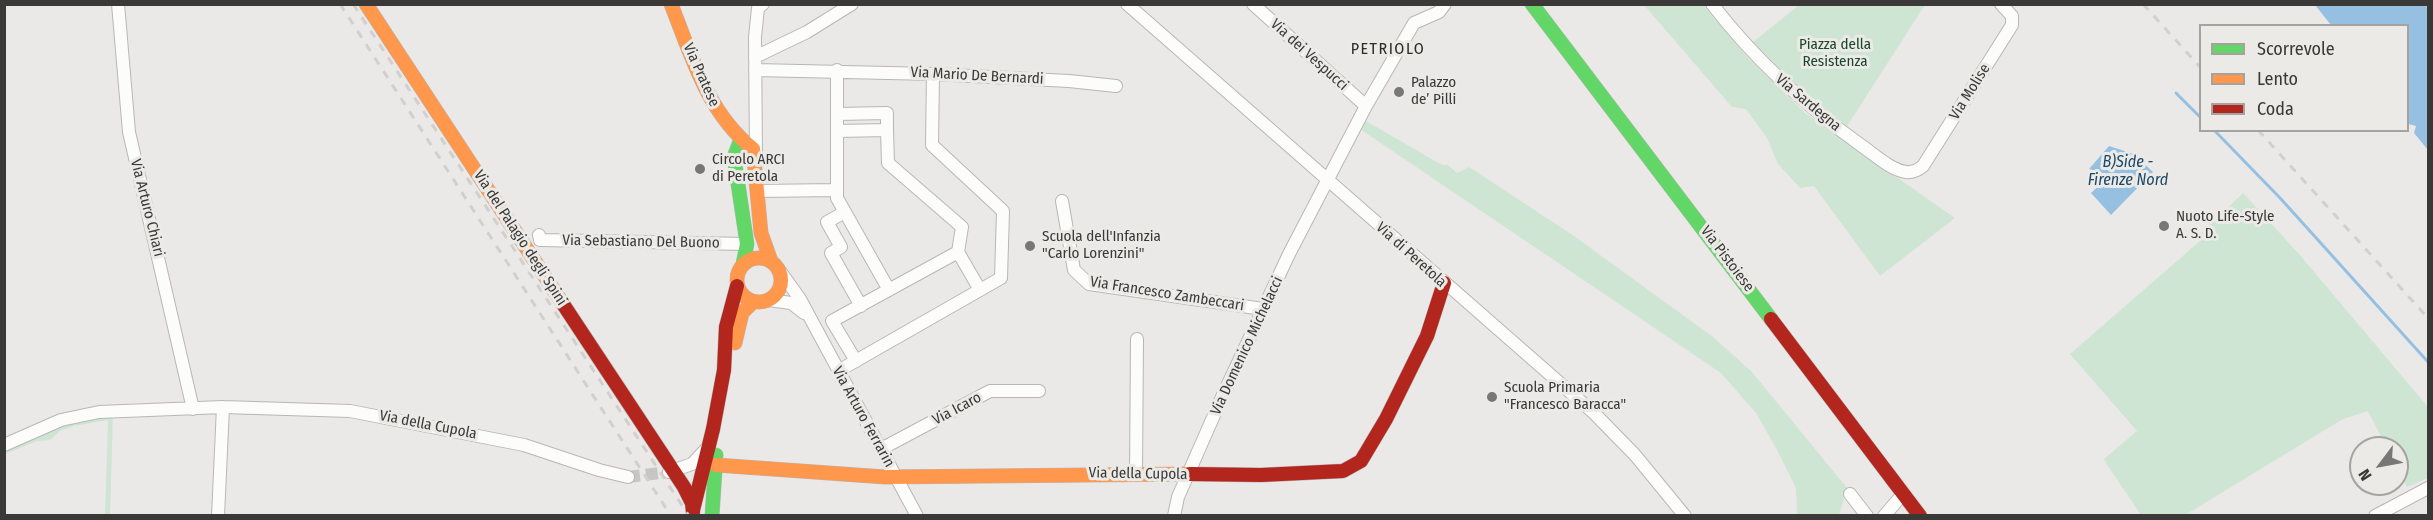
<!DOCTYPE html>
<html>
<head>
<meta charset="utf-8">
<style>
  body { margin:0 }
  #map { position:relative; width:2433px; height:520px; overflow:hidden; background:#ebe9e7; font-family:"Fira Sans Condensed",sans-serif }
  canvas { display:block }
  .frame { position:absolute; inset:0; border:6px solid #3a3937; pointer-events:none }
  .legend { position:absolute; left:2199px; top:24px; width:210px; height:108px; box-sizing:border-box; background:#eceae6; border:2px solid #a5a3a0; margin:0; padding:8px 10px; list-style:none; font-size:18px; color:#3a3937 }
  .legend li { display:flex; align-items:center; gap:12px; height:30px }
  .legend b { width:30px; border:2px solid #a5a3a0 }
  .north { position:absolute; left:2349px; top:436px; width:60px; height:60px; box-sizing:border-box; background:#eceae6; border:2px solid #a5a3a0; border-radius:50%; rotate:238deg; font-size:16px; font-weight:700; line-height:24px; text-align:center; color:#3a3937 }
  .north::after { content:''; display:block; margin:auto; width:21px; height:27px; background:#787775; clip-path:polygon(50% 0,100% 100%,50% 72%,0 100%) }
</style>
</head>
<body>
<div id="map">
<canvas width="2433" height="520"></canvas>
<div class="frame"></div>
<ul class="legend">
<li><b style="height:8px;background:#63d668"></b>Scorrevole</li>
<li><b style="height:8px;background:#ff974d"></b>Lento</li>
<li><b style="height:8px;background:#b3261e"></b>Coda</li>
</ul>
<div class="north">N</div>
</div>
<script>
const ctx = document.querySelector('canvas').getContext('2d');
ctx.lineJoin = 'round';
function fillPath(path, color) {
  ctx.fillStyle = color;
  ctx.fill(path, 'evenodd');
}
function stroke(path, color, width, dash) {
  ctx.strokeStyle = color;
  ctx.lineWidth = width;
  ctx.lineCap = dash ? 'butt' : 'round';
  ctx.setLineDash(dash || []);
  ctx.stroke(path);
}
function drawText(font, color, halo, rows, align = 'center') {
  ctx.font = font + ' "Fira Sans Condensed",sans-serif';
  ctx.lineWidth = 6;
  ctx.setLineDash([]);
  ctx.textBaseline = 'middle';
  ctx.strokeStyle = halo;
  ctx.fillStyle = color;
  for (const [text, x, y, turn = 0] of rows) {
    ctx.save();
    ctx.translate(x, y);
    ctx.rotate((+turn || 0) * Math.PI / 180);
    ctx.textAlign = isNaN(turn) ? turn : align;
    if (halo) ctx.strokeText(text, 0, 0);
    ctx.fillText(text, 0, 0);
    ctx.restore();
  }
}
const green = new Path2D(`
  M1644,5H1703L1748,58L1805,113L1955,218L1880,276L1814,186L1800,188L1778,164L1767,138L1746,109L1732,107Z
  M1799,5H1925L1847,126L1793,82L1753,42Z
  M1366,121L1442,165H1448L1457,173L1469,167L1574,236L1713,337L1752,372L1847,488L1839,515H1797L1796,488L1776,448L1756,413L1721,373L1360,129Z
  M2243,193L2299,254L2428,407V478L2407,487L2397,467V448H2387L2368,411L2343,419L2185,515H2141L2106,463L2104,459L2137,431L2070,354L2200,241L2198,236Z
  M113,414L110,515L105,514L108,420L74,426L60,431L50,440L37,441L5,454V449L62,424Z`);
const water = new Path2D(`
  M2425,4L2428,9V150L2414,133L2416,126L2408,124V26L2331,25L2315,5Z
  M2109,146L2134,154L2153,172L2111,215L2091,193L2110,175L2089,169Z`);
const stream = new Path2D(`
  M2176,93L2200,117
  M2214,130L2281,199L2428,362`);
const streetTunnel = new Path2D(`
  M628,477L668,472`);
const street = new Path2D(`
  M118,4L129,132L193,409
  M1127,4L1594,413L1635,455L1685,516
  M1253,4L1366,106
  M1712,4C1755,60 1806,106 1862,146C1875,155 1891,170 1906,172C1913,173 1918,170 1923,166L2012,25V16L2001,4
  M755,57L807,32L852,4
  M755,70L933,74L1069,81L1116,86
  M837,70V198L889,290
  M887,130L888,163L962,227L958,252L980,290
  M837,131L887,130V113L837,114
  M756,157L755,37L758,8L763,4
  M757,191L837,190
  M1062,201L1074,270L1089,284L1263,309
  M845,212L827,222L841,247L831,253L861,306
  M539,235L540,240L747,244
  M780,271L800,299L917,516
  M769,300L791,303L804,313
  M856,361L832,321L958,252
  M838,371L1001,278L1003,211L932,145L933,74
  M4,445L61,420L99,412L223,407L350,411L524,445L599,470L628,477
  M881,449L990,391H1039
  M669,472L692,464L706,449
  M1136,473L1137,339
  M1850,494L1867,516
  M218,516L223,407
  M1174,516L1178,497L1222,397L1289,254L1366,106L1414,23L1439,12L1445,4
  M1884,516L1903,494
  M2375,516L2428,488`);
const fast = new Path2D(`
  M1532,4L1771,319
  M741,139L734,157L747,244L743,264
  M712,516L716,455`);
const slow = new Path2D(`
  M366,4L563,304
  M671,4C692,57 707,112 753,149L761,233L771,261
  M737 280a22 22 0 1 1 44 0a22 22 0 1 1-44 0Z
  M735,343L742,313L753,302
  M716,465L885,477L1190,474`);
const jam = new Path2D(`
  M563,304L684,487L692,503L693,512
  M1771,319L1920,516
  M1190,474L1261,475L1343,471L1361,461L1386,419L1427,336L1444,283
  M693,510L713,429L724,370L726,327L737,286`);
const rail = new Path2D(`
  M340,4L671,516
  M353,4L689,516
  M2143,4L2200,67
  M2258,130L2428,318`);
const markers = [
  [1399,92,6,"#787775"],
  [700,169,6,"#787775"],
  [2164,226,6,"#787775"],
  [1030,246,6,"#787775"],
  [1492,397,6,"#787775"]
];
const parkNames = [
  ["Piazza della",1835,45],
  ["Resistenza",1835,62]
];
const streetNames = [
  ["Via dei Vespucci",1309,55,42],
  ["Via Pratese",701,75,66],
  ["Via Mario De Bernardi",977,76,3],
  ["Via Molise",1970,92,-58],
  ["Via Sardegna",1808,103,40],
  ["Via Arturo Chiari",147,208,76],
  ["Via del Palagio degli Spini",520,238,57],
  ["Via Sebastiano Del Buono",641,242,1],
  ["Via di Peretola",1411,255,42],
  ["Via Pistoiese",1727,259,53],
  ["Via Francesco Zambeccari",1167,294,9],
  ["Via Domenico Michelacci",1247,346,-65],
  ["Via Icaro",957,409,-28],
  ["Via Arturo Ferrarin",863,417,61],
  ["Via della Cupola",428,425,11],
  ["Via della Cupola",1138,474,1]
];
const poiNames = [
  ["Palazzo",1411,83],
  ["de’ Pilli",1411,100],
  ["Circolo ARCI",712,160],
  ["di Peretola",712,177],
  ["Nuoto Life-Style",2176,217],
  ["A. S. D.",2176,234],
  ["Scuola dell'Infanzia",1042,237],
  ["\"Carlo Lorenzini\"",1042,254],
  ["Scuola Primaria",1504,388],
  ["\"Francesco Baracca\"",1504,405]
];
const neighbourhoodNames = [
  ["PETRIOLO",1388,50]
];
const waterNames = [
  ["B)Side -",2128,163],
  ["Firenze Nord",2128,181]
];
fillPath(green, '#cde5d2');
fillPath(water, '#96c0e2');
stroke(stream, '#96c0e2', 3);
stroke(streetTunnel, '#c8c6c4', 12, [12, 6]);
stroke(street, '#b8b7b6', 14);
stroke(fast, '#b8b7b6', 15);
stroke(slow, '#b8b7b6', 15);
stroke(jam, '#b8b7b6', 15);
stroke(street, '#fcfcfb', 12);
stroke(fast, '#63d668', 14);
stroke(slow, '#ff974d', 14);
stroke(jam, '#b3261e', 14);
stroke(rail, '#d1d0cf', 3, [8, 8]);
for (const [x, y, r, color] of markers) {
  const dot = new Path2D();
  dot.arc(x, y, r, 0, 2 * Math.PI);
  ctx.fillStyle = color;
  ctx.fill(dot);
  stroke(dot, '#eceae6', 2);
}
drawText('15px', '#164829', '#eceae6', parkNames);
drawText('15px', '#3a3937', '#eceae6', streetNames);
drawText('15px', '#3a3937', '#eceae6', poiNames, 'left');
ctx.letterSpacing = '1.5px';
drawText('16px', '#2d2c29', '#eceae6', neighbourhoodNames);
ctx.letterSpacing = '0px';
drawText('italic 16px', '#1a4869', '#eceae6', waterNames);
</script>
</body>
</html>
